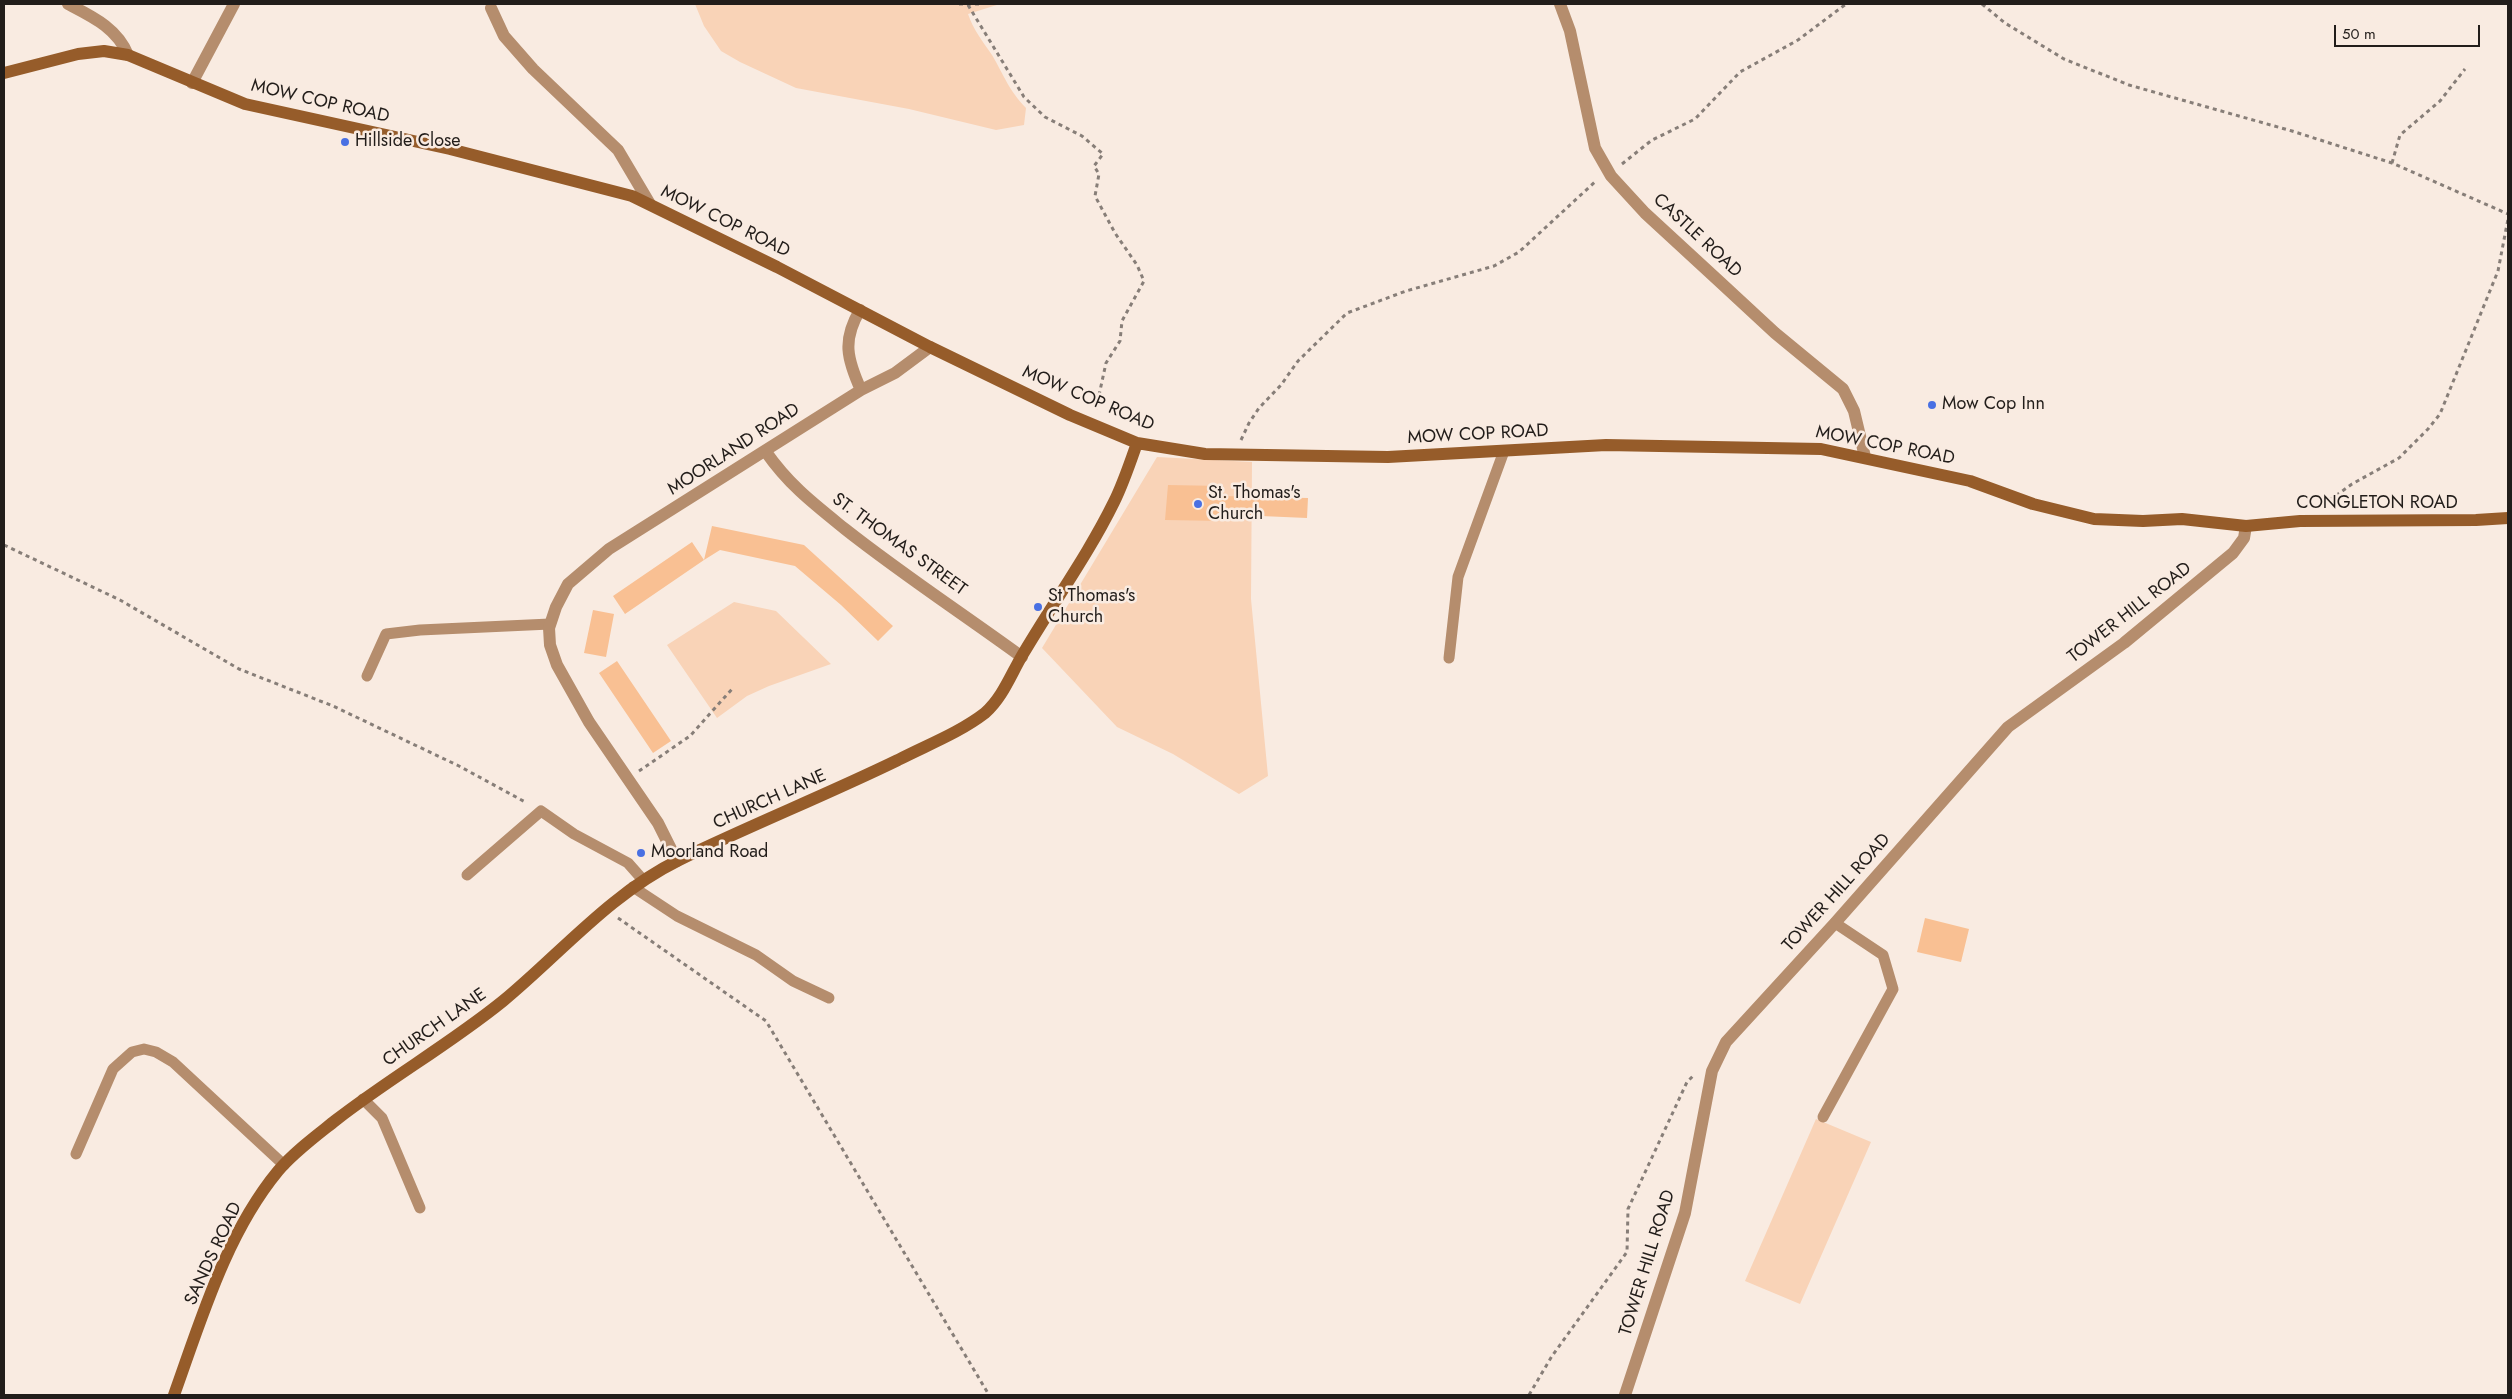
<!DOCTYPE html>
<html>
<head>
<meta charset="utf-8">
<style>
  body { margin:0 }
  #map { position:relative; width:2512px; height:1399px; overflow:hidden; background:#f9ebe1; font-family:Jost,sans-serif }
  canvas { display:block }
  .frame { position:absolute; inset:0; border:5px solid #221d1a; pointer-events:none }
  .scale { position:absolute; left:2334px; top:25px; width:146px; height:22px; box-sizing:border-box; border:2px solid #221d1a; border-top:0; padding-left:6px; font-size:15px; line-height:18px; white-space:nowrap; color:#221d1a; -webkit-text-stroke:4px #f9ebe1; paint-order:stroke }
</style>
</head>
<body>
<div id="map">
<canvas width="2512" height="1399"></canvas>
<div class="frame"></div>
<div class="scale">50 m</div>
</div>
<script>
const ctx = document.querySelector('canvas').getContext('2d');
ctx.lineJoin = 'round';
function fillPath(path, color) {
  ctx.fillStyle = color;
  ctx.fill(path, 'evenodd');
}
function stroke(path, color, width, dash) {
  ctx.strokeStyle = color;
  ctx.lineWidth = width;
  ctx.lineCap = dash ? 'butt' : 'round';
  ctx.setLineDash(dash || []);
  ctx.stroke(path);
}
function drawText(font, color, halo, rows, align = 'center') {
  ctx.font = font + ' Jost,sans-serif';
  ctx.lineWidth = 5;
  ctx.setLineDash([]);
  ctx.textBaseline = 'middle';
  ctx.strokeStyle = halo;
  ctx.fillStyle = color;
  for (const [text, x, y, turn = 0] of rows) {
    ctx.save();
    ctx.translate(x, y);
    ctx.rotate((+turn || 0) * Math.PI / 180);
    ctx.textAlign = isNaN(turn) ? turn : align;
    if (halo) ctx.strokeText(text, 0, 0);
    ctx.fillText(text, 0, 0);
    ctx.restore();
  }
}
const green = new Path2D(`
  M695,4H1000L968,14C973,29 983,42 992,55C1005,77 1008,89 1026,108L1024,125L996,130L909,109L796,88L740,62L721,51L704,26Z
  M1157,457L1252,462L1251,599L1268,776L1239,794L1173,754L1117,727L1042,648Z
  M734,602L776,611L831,664L769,686L747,696L717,718L667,645Z
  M1816,1119L1871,1142L1800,1304L1745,1281Z`);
const building = new Path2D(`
  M1168,485L1223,486L1222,496L1308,498L1307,518L1238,515L1223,516V521L1165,520Z
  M712,526L804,545L893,626L878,641L841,605L795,566L720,550L704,560Z
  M692,542L704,560L625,614L613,596Z
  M593,610L614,614L606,657L584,653Z
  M617,661L671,741L653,753L599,673Z
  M1925,918L1969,929L1961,962L1917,952Z`);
const path = new Path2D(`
  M959,4H979
  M1982,4L2005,23L2064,59L2129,85L2292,131L2392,163L2508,214
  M968,5L1024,97L1045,117L1082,136L1103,154L1094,166L1099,174L1095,196L1115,233L1137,265L1144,281L1122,321L1120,341L1106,363L1096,409
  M2392,163L2400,135L2440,101L2465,69
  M1622,164L1652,140L1695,119L1740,72L1798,40L1846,4
  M1241,440L1249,423L1259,408L1281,385L1298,361L1347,313L1406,291L1494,266L1519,252L1597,180
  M2323,505L2352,484L2399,458L2428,429L2440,414L2498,271L2508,219
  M4,545L120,600L239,669L333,706L459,766L527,803
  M639,771L690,736L732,689
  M618,918L766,1021L989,1395
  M1529,1395L1552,1356L1627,1252L1628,1209L1687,1082L1694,1075`);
const lane = new Path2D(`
  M1449,658L1458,577L1504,451
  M367,676L386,634L420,630L550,624
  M467,875L541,811L574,834L628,863L643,880
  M633,887L677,916L756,955L793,981L829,998
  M363,1099L382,1118L420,1208
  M1823,1117L1893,989L1883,955L1835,923
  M76,1154L113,1069L132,1052L144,1049L156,1052L173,1062L284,1165`);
const street = new Path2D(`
  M68,4C93,17 117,28 128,55
  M1560,4L1570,31L1595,148L1611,176L1645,213L1721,283L1775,333L1843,389L1854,411L1865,457
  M491,8L504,36L533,69L618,150L650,204
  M192,83L234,4
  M860,310C842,340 847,359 861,390
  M766,452C789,485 814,504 845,529C902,574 963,614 1022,657
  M677,861L658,823L589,722L557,665L550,645L549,628L556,607L568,584L609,549L861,390L895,373L930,347
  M1625,1395L1685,1213L1712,1071L1726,1042L1835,923L2008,727L2124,643L2233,553L2244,538L2246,526`);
const secondary = new Path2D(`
  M4,73L78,54L104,51L128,55L245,104L450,149L632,196L777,267L930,347L1070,415L1137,443L1205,454L1388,457L1606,445L1821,449L1970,481L2033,504L2094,519L2143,521L2182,519L2246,526L2300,521L2476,520L2508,518
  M174,1395C201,1320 226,1234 278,1171C294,1152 316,1136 336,1120C390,1078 450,1044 503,1001C561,953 610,894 679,860C751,825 826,795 898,760C927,745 959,733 985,713C1003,697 1011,674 1023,654C1053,603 1088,555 1114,502C1123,484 1130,463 1137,443`);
const markers = [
  [345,142,5,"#4970e3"],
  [1932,405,5,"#4970e3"],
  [1198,504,5,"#4970e3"],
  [1038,607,5,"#4970e3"],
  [641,853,5,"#4970e3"]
];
const streetNames = [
  ["MOW COP ROAD",320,102,13],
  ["MOW COP ROAD",725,222,26],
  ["CASTLE ROAD",1697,236,43],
  ["MOW COP ROAD",1088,399,23],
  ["MOW COP ROAD",1478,435,-3],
  ["MOW COP ROAD",1885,446,11],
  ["MOORLAND ROAD",734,450,-33],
  ["CONGLETON ROAD",2377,504],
  ["ST. THOMAS STREET",899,545,36],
  ["TOWER HILL ROAD",2130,613,-38],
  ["CHURCH LANE",770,800,-24],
  ["TOWER HILL ROAD",1837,893,-48],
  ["CHURCH LANE",435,1028,-35],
  ["SANDS ROAD",214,1254,-65],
  ["TOWER HILL ROAD",1648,1263,-73]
];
const poiNames = [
  ["Hillside Close",355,142],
  ["Mow Cop Inn",1942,405],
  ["St. Thomas's",1208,494],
  ["Church",1208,515],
  ["St Thomas's",1048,597],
  ["Church",1048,618],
  ["Moorland Road",651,853]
];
fillPath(green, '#f9d3b7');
fillPath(building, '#f9c093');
stroke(path, '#877e78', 3, [4, 4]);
stroke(lane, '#b58d6d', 11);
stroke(street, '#b58d6d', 12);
stroke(secondary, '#965c2a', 12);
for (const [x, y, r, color] of markers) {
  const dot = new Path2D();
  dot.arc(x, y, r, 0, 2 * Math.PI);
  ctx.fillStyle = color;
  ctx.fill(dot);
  stroke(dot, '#f9ebe1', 2);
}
drawText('18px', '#221d1a', '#f9ebe1', streetNames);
drawText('18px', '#221d1a', '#f9ebe1', poiNames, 'left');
</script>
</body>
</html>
